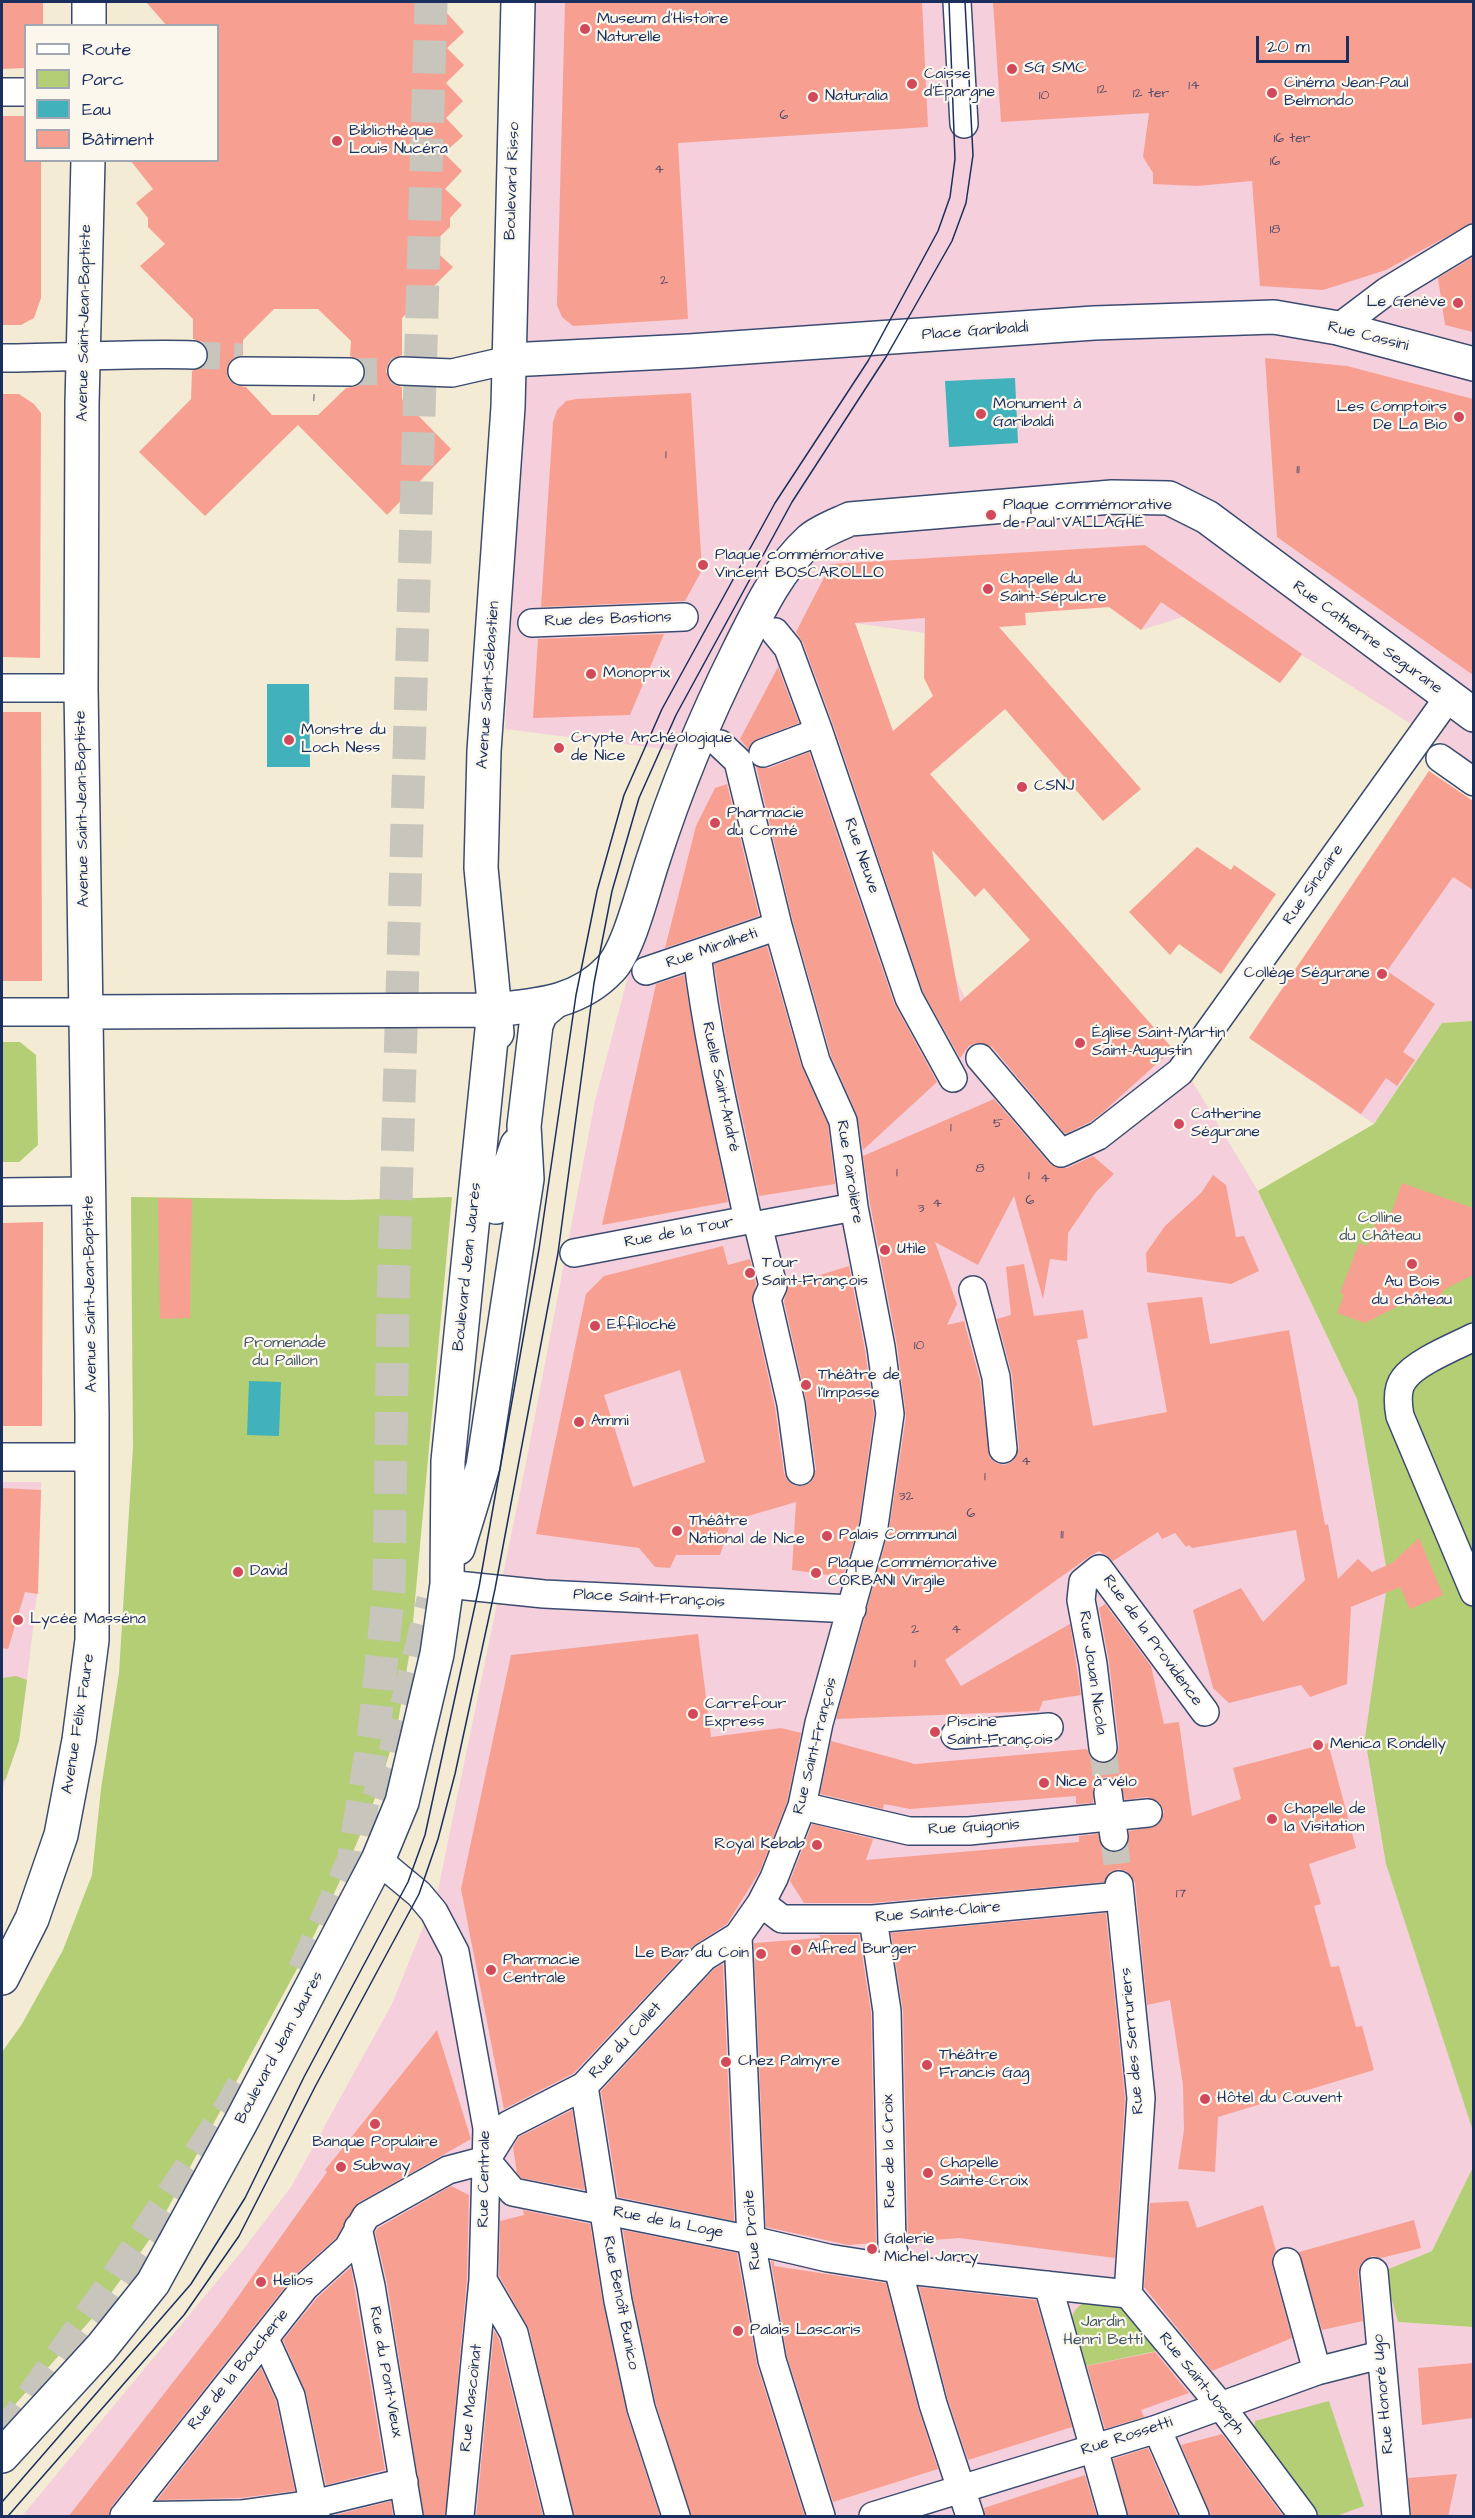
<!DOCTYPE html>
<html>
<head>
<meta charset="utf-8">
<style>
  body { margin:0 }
  #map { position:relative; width:1475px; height:2518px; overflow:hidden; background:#f3ebd4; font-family:"Architects Daughter",sans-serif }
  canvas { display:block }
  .frame { position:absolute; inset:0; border:3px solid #1b2f5e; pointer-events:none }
  .legend { position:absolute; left:24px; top:24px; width:195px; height:138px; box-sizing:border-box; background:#fbf7ec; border:2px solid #a1a7b3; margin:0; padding:8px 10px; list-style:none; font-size:18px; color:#1b2f5e }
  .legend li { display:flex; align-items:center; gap:12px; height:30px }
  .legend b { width:30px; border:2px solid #a1a7b3 }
  .scale { position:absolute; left:1256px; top:36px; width:93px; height:27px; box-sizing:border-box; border:3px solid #1b2f5e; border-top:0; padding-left:8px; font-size:18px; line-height:21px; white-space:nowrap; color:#1b2f5e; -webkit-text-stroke:4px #fbf7ec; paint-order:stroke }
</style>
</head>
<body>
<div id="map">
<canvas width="1475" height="2518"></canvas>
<div class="frame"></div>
<ul class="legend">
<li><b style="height:8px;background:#fff"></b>Route</li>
<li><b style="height:16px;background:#b3ce74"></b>Parc</li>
<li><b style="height:16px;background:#41b1bc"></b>Eau</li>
<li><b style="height:16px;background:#f7a092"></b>Bâtiment</li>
</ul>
<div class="scale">20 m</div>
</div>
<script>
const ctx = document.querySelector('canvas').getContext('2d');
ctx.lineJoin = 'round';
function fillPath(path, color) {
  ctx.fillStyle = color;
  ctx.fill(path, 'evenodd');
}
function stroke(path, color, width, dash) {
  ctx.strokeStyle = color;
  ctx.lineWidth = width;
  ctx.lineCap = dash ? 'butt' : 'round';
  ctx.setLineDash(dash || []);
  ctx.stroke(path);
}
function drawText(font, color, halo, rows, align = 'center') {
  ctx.font = font + ' "Architects Daughter",sans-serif';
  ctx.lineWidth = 4.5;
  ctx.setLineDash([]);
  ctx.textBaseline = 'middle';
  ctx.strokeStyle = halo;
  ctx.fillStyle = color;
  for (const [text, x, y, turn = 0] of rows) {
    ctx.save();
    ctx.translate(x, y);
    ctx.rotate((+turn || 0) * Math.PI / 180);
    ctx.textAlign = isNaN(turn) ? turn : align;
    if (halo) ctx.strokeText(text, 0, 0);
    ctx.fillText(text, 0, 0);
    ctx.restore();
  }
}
const built = new Path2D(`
  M533,2H1473V763L1302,655L1280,683L1183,617L1141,630L1109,607L1025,613L1026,625L924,633L855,623L881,699L949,939L956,979L966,999L1078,944L1173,1049L1258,1191L1357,1399L1388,1578L1386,1864L1474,2131L1473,2167L1432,2251L1385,2271L1398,2322L1473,2327V2516H22L239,2255L291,2187L392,2004L438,1890L526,1463L595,1101L645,912L703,754L505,729L524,372Z
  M1429,771L1473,801V1021L1442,1023L1374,1124L1249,1038Z
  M2,1482H41V1490L37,1594L27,1680L19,1741L2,1791Z`);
const green = new Path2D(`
  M1473,1021V2131L1386,1864L1365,1738L1388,1578L1357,1399L1258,1191L1374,1124L1442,1023Z
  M2,1042H20L36,1055L38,1145L19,1162H2Z
  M131,1197L347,1200L452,1197L411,1644L397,1728L378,1791L349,1862L305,1954L155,2232L96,2314L2,2419V2052L22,2024L63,1950L92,1875L101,1789L119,1673L133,1447Z
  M16,1676L27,1680L19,1741L6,1778L2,1783V1678Z
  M1473,2167V2327L1398,2322L1384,2271L1432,2251Z
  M1083,2303L1121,2305L1166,2349L1081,2367C1075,2345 1060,2318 1083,2303Z
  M1329,2401L1364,2506L1336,2516H1313L1253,2435L1255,2421Z`);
const water = new Path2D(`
  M1015,378L1018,443L949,447L945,381Z
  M267,684H309L310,767H267Z
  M249,1381L281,1382L279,1436L247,1435Z`);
const building = new Path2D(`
  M2,2H43V26H26V68L2,69Z
  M146,2H437L464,32L447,48L464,65L446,83L463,101L446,118L463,136L444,153L462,171L445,189L462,205L450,218V227L430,246L453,267L402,318V355L389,362L386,371L393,384L402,387V399L451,449L387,515L298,425L205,516L139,452L191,399L192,371L206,364L209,355L202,342L193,339V319L140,266L165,244L148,227V218L136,203L153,189L130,160H218V26H167ZM274,309H318L351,341L350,356L358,359L364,365L366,373L363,380L357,386L346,388L318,415H272L246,387L235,385L228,378V364L234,358L243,355V340Z
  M565,2H922L928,127L678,143L688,319L573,326L562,317L557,305Z
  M993,2H1473V222L1386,270L1323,290L1260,286L1252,181L1197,186L1153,184V173L1143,157L1149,113L1001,122Z
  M2,116H26V160H41V298L34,318L21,325H2Z
  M1473,257V332L1445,325L1438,278Z
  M1265,358L1347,366L1473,399V675L1277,537Z
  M691,393L702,570L685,601L541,607L553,422L557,410L566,401L576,399Z
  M2,394H19L34,404L41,413L40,658L2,657Z
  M1145,545L1302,654L1280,683L1161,602L1141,630L1109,607L1025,613L1026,625L999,627L1141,789L1103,821L1005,709L930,774L1173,1049L1102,1113L1090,1122L1065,1134L992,1047L977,1043L969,1046L960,1058L923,992L834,727L803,643L796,632L831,564ZM925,618L924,678L933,696L893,731L855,623ZM932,850L975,897L984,888L1030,940L960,1002Z
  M664,634L630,715L533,718L538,639Z
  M778,667L799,723L757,739L748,749L740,739Z
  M2,712H41L42,981H2Z
  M809,752L894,1003L937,1082L863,1150L857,1115L831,1056L793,922L756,766L769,768Z
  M1429,771L1473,801V890L1453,877L1387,971L1435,1004L1403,1052L1415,1060L1397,1086L1386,1078L1361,1114L1249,1038Z
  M727,784L759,916L665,948L696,826L715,788Z
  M1197,847L1231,870L1234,865L1276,894L1221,974L1179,944L1170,955L1129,912Z
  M767,946L801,1065L828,1125L835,1184L759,1196L728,1051L714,964Z
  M684,975L698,1057L728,1202L602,1225L656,984Z
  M994,1099L1050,1164L1058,1168H1067L1093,1156L1114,1174L1096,1192L1068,1233L1067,1261L1050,1259L1043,1299L1014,1196L978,1265L935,1242L957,1304L947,1325L964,1321L980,1380L990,1458L996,1463L1005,1465L1013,1461L1019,1448L1012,1375L997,1319L1011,1315L1006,1267L1024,1264L1034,1316L1083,1310L1088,1338L1077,1340L1093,1426L1167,1412L1147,1303L1202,1297L1210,1344L1289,1330L1325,1525L1328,1524L1338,1579L1358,1559L1372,1572L1392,1563L1419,1538L1443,1595L1410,1609L1400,1587L1351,1607L1347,1684L1310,1697L1301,1685L1229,1703L1213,1688L1193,1610L1241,1588L1263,1622L1305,1580L1296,1530L1192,1548L1189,1545L1186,1547L1175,1533L1162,1539L1158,1532L1113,1561L1099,1551L1090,1556L945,1660L961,1686L1070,1624L1081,1695L1043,1701L1039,1711L836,1719L889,1530L906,1416L897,1345L870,1204L863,1156Z
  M1213,1175L1226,1185L1236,1237L1244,1236L1259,1271L1231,1284L1147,1272L1146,1253L1165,1226L1201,1193Z
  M1402,1183L1473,1208V1275L1443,1290L1437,1308L1412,1299L1365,1323L1337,1313L1344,1295L1340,1293L1359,1243L1367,1246L1376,1222L1391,1214Z
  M158,1198L192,1199L190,1318L160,1319Z
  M43,1222L42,1426H2V1223Z
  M723,1246L728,1265L750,1259L756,1284L752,1303L775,1407L784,1473L788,1481L795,1486H803L810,1483L816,1469L806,1400L784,1301L788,1285L849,1266L865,1350L874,1414L859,1523L843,1577L792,1570L796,1502L731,1521L720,1555H676L670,1568L655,1567L639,1548L536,1534L586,1294L604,1276ZM680,1370L705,1462L633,1487L604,1395Z
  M2,1488L41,1490L38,1594L25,1592L8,1649L2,1648Z
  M1105,1604L1151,1666L1164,1724L1179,1722L1192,1816L1241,1799L1233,1768L1328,1743L1356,1848L1309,1864L1321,1904L1314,1906L1331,1967L1339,1966L1356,2027L1362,2026L1374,2070L1218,2117L1215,2172L1178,2169L1184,2130L1183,2085L1170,2000L1147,2005L1135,1883L1126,1871L1118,1869L1110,1872L1104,1882L872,1903H804L790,1881L812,1824L873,1839L866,1860L1079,1842V1836L1098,1834L1102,1847L1116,1853L1123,1850L1128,1843L1129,1831L1158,1825L1164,1812L1160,1803L1147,1797L1125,1800L1120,1783L1106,1777L1099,1780L1094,1787L1093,1803L1076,1804V1796L910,1809L884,1804L883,1809L820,1794L831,1741L915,1764L1087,1749L1090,1757L1096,1762L1112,1761L1117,1755L1119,1746L1109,1662L1099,1608Z
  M698,1634L711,1737L781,1728L801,1733L787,1802L760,1871L727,1924L693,1946L574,2073L504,2109L461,1889L511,1655Z
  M1106,1913L1125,2098L1115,2258L959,2238L908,2242L903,2011L891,1933Z
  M819,1935H859L871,2012L876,2243L848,2245L766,2227L754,1943L821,1938Z
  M723,1964L734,2221L618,2197L601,2091L714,1969Z
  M437,2030L471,2139L358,2203L336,2238L293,2277L112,2506L108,2517H68L220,2322L327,2172L325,2170Z
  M572,2110L585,2190L521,2178L517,2173L513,2147L519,2137Z
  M451,2186L469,2195L467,2279L445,2517H424L387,2283L375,2232L378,2228Z
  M1188,2201L1197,2228L1263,2205L1276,2251L1272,2257V2266L1292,2338L1212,2371L1144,2287L1150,2203Z
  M523,2210L590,2224L603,2304L626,2411L660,2517H574L529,2329L499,2276L500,2221L524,2215Z
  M1414,2220L1421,2248L1381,2258L1372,2256L1360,2265L1358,2273L1363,2321L1322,2330L1299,2252Z
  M623,2230L737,2253L757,2365L805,2517H691L656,2404L633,2298Z
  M771,2261L774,2262V2266L886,2283L918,2408L938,2469L833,2502L787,2356Z
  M351,2267L385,2470L326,2485L306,2393L283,2340L317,2298Z
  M919,2287L1036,2300L1072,2427L968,2460L948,2400Z
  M494,2330L499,2339L543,2517H476Z
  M1155,2352L1189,2393L1141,2410L1144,2417L1105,2429L1087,2366Z
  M1473,2363V2418L1422,2425L1418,2368Z
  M261,2368L276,2401L295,2491L240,2498L157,2500Z
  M1222,2434L1284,2517H1211L1181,2445Z
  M1148,2448L1178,2517H1128L1113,2459Z
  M1457,2474L1448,2517H1411L1408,2478Z
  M1085,2475L1097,2517H985L984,2508Z
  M391,2501L393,2517H331V2516Z`);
const streetTunnel = new Path2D(`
  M193,355L242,357
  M350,372L402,371
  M1103,1748L1108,1793
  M1114,1837L1119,1885`);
const primaryTunnel = new Path2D(`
  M456,1500L466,1451
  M378,1799L392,1764L433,1600
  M304,1971L353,1861L374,1733L389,1589L393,1304L431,2
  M4,2437L114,2283L230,2109L246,2080`);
const street = new Path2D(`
  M957,2L964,124
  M2,92H26
  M1338,328L1387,291L1474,238
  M2,358C66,358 129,353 193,355
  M242,371L350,372
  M402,371L452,373L509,360
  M532,623L684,617
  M775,632L788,648L819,732L909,998L953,1078
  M2,688H81
  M763,753L819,732
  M1440,758L1474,782
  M697,954C708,1044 729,1131 748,1220
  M646,971L778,926
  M2,1012H87
  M980,1058L1061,1153L1098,1136L1180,1072L1448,698
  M2,1192L90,1191
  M758,1225L773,1286L767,1299L791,1404L800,1471
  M574,1253L748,1220L758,1225L854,1207
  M973,1290L996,1377L1003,1449
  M1474,1337C1454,1347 1416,1362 1404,1379C1396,1389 1398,1405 1400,1416L1474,1592
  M2,1457H92
  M447,1584L544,1594L852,1609
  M955,1735L1049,1727
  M1103,1748L1093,1664L1081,1600L1083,1582L1099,1569L1205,1712
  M1108,1793L1114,1837
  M802,1806L909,1831H969L1148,1813
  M378,1860L419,1894L434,1912L455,1952L487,2128L483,2280L460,2516
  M1119,1885L1141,2098L1128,2294
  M761,1903L782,1919H873L1120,1896
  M873,1919L887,2011L892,2245L933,2404L970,2516
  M738,1936L751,2240L772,2360L821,2516
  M584,2086L618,2301L641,2408L676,2516
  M486,2160L513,2192L751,2240L828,2258L898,2269L1128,2294L1221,2406L1303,2516
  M358,2228L371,2286L409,2516
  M1287,2262L1317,2371
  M1374,2272L1396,2516
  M483,2280L514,2333L559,2516
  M1048,2285L1113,2516
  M265,2339L291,2396L316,2516
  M1157,2429L1195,2516
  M124,2516L305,2287L348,2248L366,2216L448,2170L486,2160L508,2125L584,2086L704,1957L738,1936L761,1903L774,1878L802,1806L819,1723L874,1526L890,1414L881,1347L854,1207L843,1121L816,1061L778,926L738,761L720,744
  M124,2516L241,2514L313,2504L404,2482
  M873,2516L1157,2429L1317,2371L1380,2355`);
const secondary = new Path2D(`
  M509,360L689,351L1094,323L1274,317L1338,328L1474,364
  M494,1010C538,1005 578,1003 610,969C629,950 644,886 653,860C676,788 705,718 739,650C758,612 777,570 810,540C820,531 837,525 850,519L1112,497L1169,498L1207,517L1474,715`);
const primary = new Path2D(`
  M89,26V2
  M87,1012L494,1010
  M497,1033L481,868L484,751L508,407L518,2
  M496,1207L517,1145
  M458,1548L483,1466L527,1179L524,1126L536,1025L541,1013L553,1003
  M2,1978L32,1919L61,1835L79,1740L92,1640V1415L81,688L82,404L88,160
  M2,2456L101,2348L153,2283L241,2122L378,1860L402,1802L437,1654L447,1584L448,1461L494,1010`);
const tram = new Path2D(`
  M2,2502L191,2284L245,2198L304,2077L408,1882L425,1835L479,1587L539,1249L576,995L597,891L624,795L662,709L775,503L868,361L938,231L950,197L955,159L949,2
  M8,2516L184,2315L239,2236L316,2085L419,1894L438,1839L455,1774L495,1589L558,1253L594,983L612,891L639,798L676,715L792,502L886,357L952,241L966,203L973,155L965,2`);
const markers = [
  [585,29,6,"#d1495b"],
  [1012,69,6,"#d1495b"],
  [912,84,6,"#d1495b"],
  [1272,93,6,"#d1495b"],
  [813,97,6,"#d1495b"],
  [337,141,6,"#d1495b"],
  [1458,303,6,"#d1495b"],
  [981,414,6,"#d1495b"],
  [1459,417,6,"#d1495b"],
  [991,515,6,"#d1495b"],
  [703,565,6,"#d1495b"],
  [988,589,6,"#d1495b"],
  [591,674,6,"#d1495b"],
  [289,740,6,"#d1495b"],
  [559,748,6,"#d1495b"],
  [1022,787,6,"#d1495b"],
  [715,823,6,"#d1495b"],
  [1382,974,6,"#d1495b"],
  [1080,1043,6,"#d1495b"],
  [1179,1124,6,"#d1495b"],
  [885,1250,6,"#d1495b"],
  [1412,1264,6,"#d1495b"],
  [750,1273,6,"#d1495b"],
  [595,1326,6,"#d1495b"],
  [806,1385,6,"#d1495b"],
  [579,1422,6,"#d1495b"],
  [677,1531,6,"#d1495b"],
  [827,1536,6,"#d1495b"],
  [238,1572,6,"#d1495b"],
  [816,1573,6,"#d1495b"],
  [18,1620,6,"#d1495b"],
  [693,1714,6,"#d1495b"],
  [935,1732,6,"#d1495b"],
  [1318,1745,6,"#d1495b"],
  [1044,1783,6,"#d1495b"],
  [1272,1819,6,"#d1495b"],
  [817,1845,6,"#d1495b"],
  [796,1950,6,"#d1495b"],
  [761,1954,6,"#d1495b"],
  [491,1970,6,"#d1495b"],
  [726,2062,6,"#d1495b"],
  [927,2065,6,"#d1495b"],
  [1205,2099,6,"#d1495b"],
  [375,2124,6,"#d1495b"],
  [341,2167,6,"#d1495b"],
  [928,2173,6,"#d1495b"],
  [872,2249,6,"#d1495b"],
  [261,2282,6,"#d1495b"],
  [738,2331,6,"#d1495b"]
];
const numberNames = [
  ["14",1194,86],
  ["12",1102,90],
  ["12 ter",1151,94],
  ["10",1044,96],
  ["6",784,116],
  ["16 ter",1292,139],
  ["16",1275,162],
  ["4",659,170],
  ["18",1275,230],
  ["2",664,281],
  ["1",314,398],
  ["1",666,455],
  ["11",1298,470],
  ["5",998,1124],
  ["1",951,1128],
  ["8",980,1169],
  ["1",897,1173],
  ["1",1029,1176],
  ["4",1045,1179],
  ["6",1030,1201],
  ["4",937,1204],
  ["3",921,1209],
  ["10",919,1346],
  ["4",1026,1462],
  ["1",985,1477],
  ["32",906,1497],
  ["6",971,1514],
  ["11",1062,1535],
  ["2",915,1630],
  ["4",956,1630],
  ["1",915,1664],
  ["17",1181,1894]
];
const poiNames = [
  ["Museum d'Histoire",597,20],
  ["Naturelle",597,38],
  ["SG SMC",1024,69],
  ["Caisse",924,75],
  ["d'Épargne",924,93],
  ["Cinéma Jean-Paul",1284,84],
  ["Belmondo",1284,102],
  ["Naturalia",825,97],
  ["Bibliothèque",349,132],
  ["Louis Nucéra",349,150],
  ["Le Genève",1446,303,"right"],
  ["Monument à",993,405],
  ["Garibaldi",993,423],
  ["Les Comptoirs",1447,408,"right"],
  ["De La Bio",1447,426,"right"],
  ["Plaque commémorative",1003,506],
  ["de Paul VALLAGHÉ",1003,524],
  ["Plaque commémorative",715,556],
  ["Vincent BOSCAROLLO",715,574],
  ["Chapelle du",1000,580],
  ["Saint-Sépulcre",1000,598],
  ["Monoprix",603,674],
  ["Monstre du",301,731],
  ["Loch Ness",301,749],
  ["Crypte Archéologique",571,739],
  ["de Nice",571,757],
  ["CSNJ",1034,787],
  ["Pharmacie",727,814],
  ["du Comté",727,832],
  ["Collège Ségurane",1370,974,"right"],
  ["Église Saint-Martin",1092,1034],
  ["Saint-Augustin",1092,1052],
  ["Catherine",1191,1115],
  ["Ségurane",1191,1133],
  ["Utile",897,1250],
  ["Tour",762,1264],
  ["Saint-François",762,1282],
  ["Au Bois",1412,1283,"center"],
  ["du château",1412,1301,"center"],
  ["Effiloché",607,1326],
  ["Théâtre de",818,1376],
  ["l'Impasse",818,1394],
  ["Ammi",591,1422],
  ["Théâtre",689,1522],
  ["National de Nice",689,1540],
  ["Palais Communal",839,1536],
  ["Plaque commémorative",828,1564],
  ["CORBANI Virgile",828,1582],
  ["David",250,1572],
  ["Lycée Masséna",30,1620],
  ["Carrefour",705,1705],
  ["Express",705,1723],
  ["Piscine",947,1723],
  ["Saint-François",947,1741],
  ["Menica Rondelly",1330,1745],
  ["Nice à vélo",1056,1783],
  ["Chapelle de",1284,1810],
  ["la Visitation",1284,1828],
  ["Royal Kebab",805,1845,"right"],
  ["Alfred Burger",808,1950],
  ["Le Bar du Coin",749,1954,"right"],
  ["Pharmacie",503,1961],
  ["Centrale",503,1979],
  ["Théâtre",939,2056],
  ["Francis Gag",939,2074],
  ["Chez Palmyre",738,2062],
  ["Hôtel du Couvent",1217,2099],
  ["Banque Populaire",375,2143,"center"],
  ["Chapelle",940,2164],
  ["Sainte-Croix",940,2182],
  ["Subway",353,2167],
  ["Galerie",884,2240],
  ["Michel Jarry",884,2258],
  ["Helios",273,2282],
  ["Palais Lascaris",750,2331]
];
const streetNames = [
  ["Boulevard Risso",513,181,-88],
  ["Avenue Saint-Jean-Baptiste",85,323,-89],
  ["Place Garibaldi",975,332,-4],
  ["Rue Cassini",1368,337,14],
  ["Rue des Bastions",608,620,-2],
  ["Rue Catherine Segurane",1367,638,36],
  ["Avenue Saint-Sébastien",489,685,-86],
  ["Avenue Saint-Jean-Baptiste",83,809,-91],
  ["Rue Neuve",861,856,71],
  ["Rue Sincaire",1314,885,-55],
  ["Rue Miralheti",712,949,-19],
  ["Ruelle Saint-André",720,1087,78],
  ["Rue Pairolière",849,1172,81],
  ["Rue de la Tour",679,1233,-11],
  ["Boulevard Jean Jaurès",468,1267,-84],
  ["Avenue Saint-Jean-Baptiste",91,1294,-91],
  ["Place Saint-François",649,1599,3],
  ["Rue de la Providence",1152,1641,54],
  ["Rue Jouan Nicola",1092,1673,82],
  ["Avenue Félix Faure",79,1724,-81],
  ["Rue Saint-François",816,1746,-76],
  ["Rue Guigonis",974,1828,-3],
  ["Rue Sainte-Claire",938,1913,-5],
  ["Rue du Collet",626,2041,-47],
  ["Rue des Serruriers",1133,2041,-95],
  ["Boulevard Jean Jaurès",280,2048,-62],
  ["Rue de la Croix",890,2151,-91],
  ["Rue Centrale",485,2179,-89],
  ["Rue de la Loge",668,2223,11],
  ["Rue Droite",753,2230,-95],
  ["Rue Benoît Bunico",620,2303,79],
  ["Rue de la Boucherie",239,2370,-51],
  ["Rue du Pont-Vieux",385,2372,80],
  ["Rue Saint-Joseph",1201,2384,51],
  ["Rue Honoré Ugo",1384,2394,-95],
  ["Rue Mascoïnat",472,2398,-84],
  ["Rue Rossetti",1127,2437,-18]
];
const parkNames = [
  ["Colline",1380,1219],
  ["du Château",1380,1237],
  ["Promenade",285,1344],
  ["du Paillon",285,1362],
  ["Jardin",1103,2323],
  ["Henri Betti",1103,2341]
];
fillPath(built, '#f5cfdb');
fillPath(green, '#b3ce74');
fillPath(water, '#41b1bc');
fillPath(building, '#f7a092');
stroke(streetTunnel, '#c8c5bc', 27, [27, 14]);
stroke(primaryTunnel, '#c8c5bc', 33, [33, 16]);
stroke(street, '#3b4b70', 30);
stroke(secondary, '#3b4b70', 36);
stroke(primary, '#3b4b70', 36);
stroke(street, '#fff', 27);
stroke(secondary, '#fff', 33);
stroke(primary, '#fff', 33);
stroke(tram, '#1b2f5e', 1.5);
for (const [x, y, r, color] of markers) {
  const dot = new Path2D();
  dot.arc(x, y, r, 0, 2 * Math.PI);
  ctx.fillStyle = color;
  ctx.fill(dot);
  stroke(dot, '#fbf7ec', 2);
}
drawText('14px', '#524b6b', null, numberNames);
drawText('16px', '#1b2f5e', '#fbf7ec', poiNames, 'left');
drawText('16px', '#1b2f5e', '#fbf7ec', streetNames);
drawText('16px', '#415764', '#fbf7ec', parkNames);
</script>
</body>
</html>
